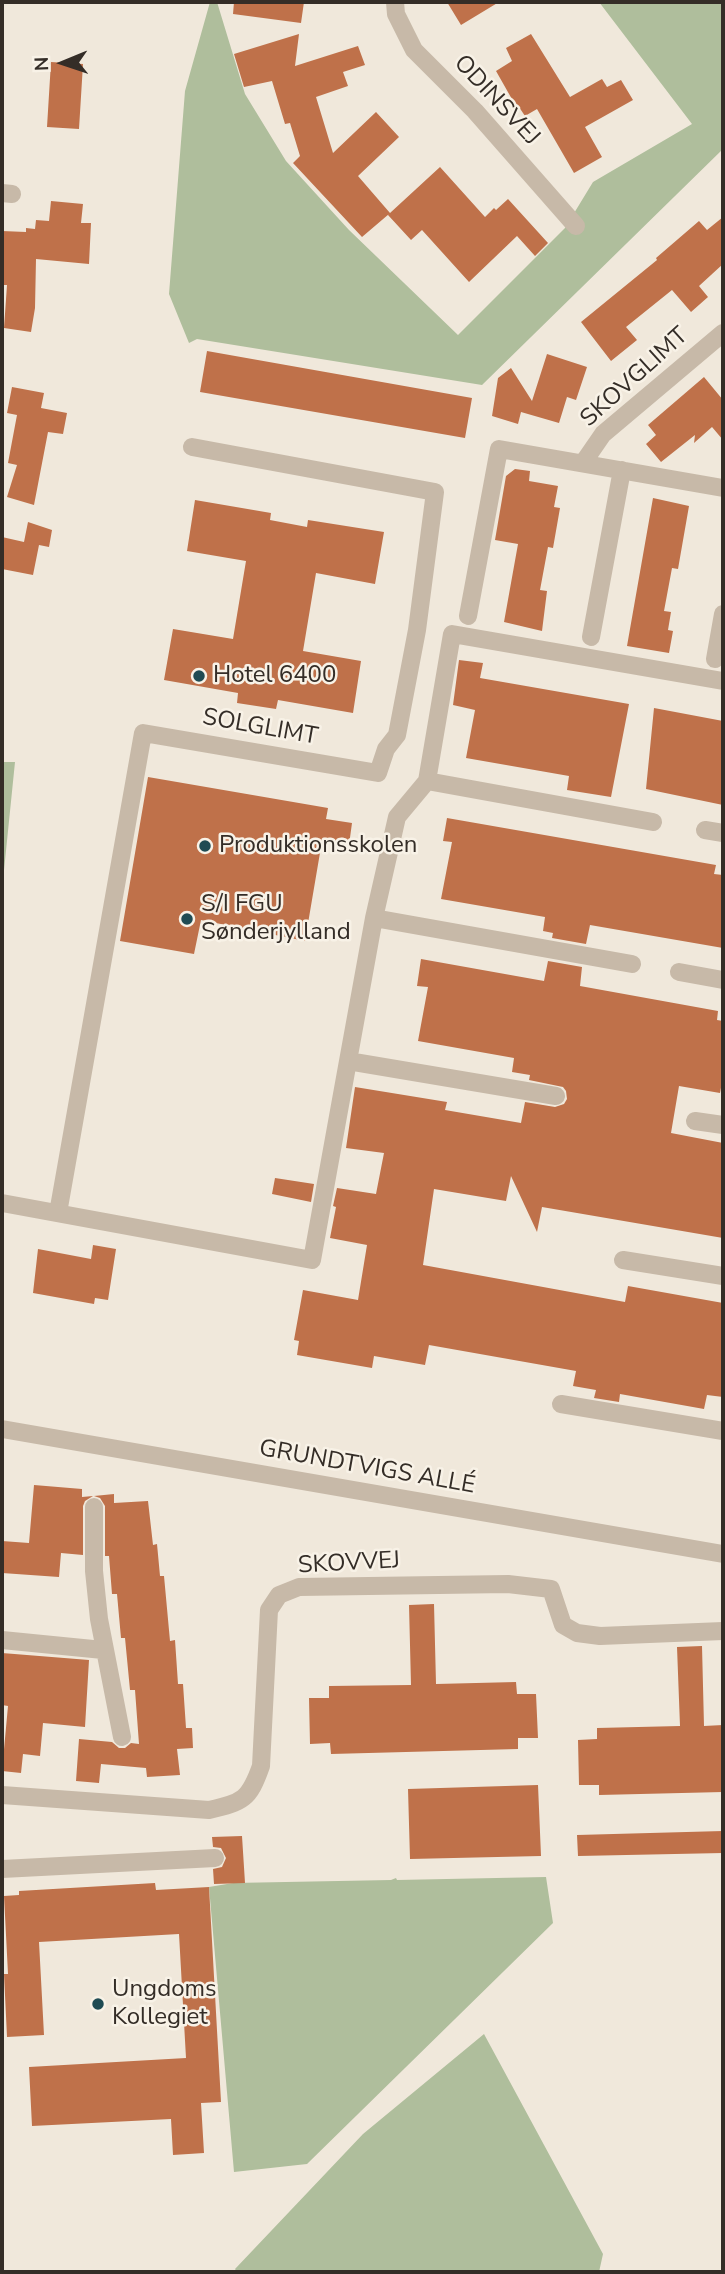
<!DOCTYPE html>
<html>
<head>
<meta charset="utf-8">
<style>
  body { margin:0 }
  #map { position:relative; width:725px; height:2274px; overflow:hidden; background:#f0e8db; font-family:"Nunito Sans",sans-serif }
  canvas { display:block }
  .frame { position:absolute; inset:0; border:4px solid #342d27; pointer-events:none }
  .north { position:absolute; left:28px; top:28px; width:70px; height:70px; -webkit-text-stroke:5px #f8f2e7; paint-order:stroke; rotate:268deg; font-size:19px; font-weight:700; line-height:28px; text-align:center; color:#342d27 }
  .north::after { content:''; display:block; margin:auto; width:24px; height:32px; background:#342d27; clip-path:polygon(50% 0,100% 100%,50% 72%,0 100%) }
</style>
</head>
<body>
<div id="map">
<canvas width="725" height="2274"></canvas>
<div class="frame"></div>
<div class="north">N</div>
</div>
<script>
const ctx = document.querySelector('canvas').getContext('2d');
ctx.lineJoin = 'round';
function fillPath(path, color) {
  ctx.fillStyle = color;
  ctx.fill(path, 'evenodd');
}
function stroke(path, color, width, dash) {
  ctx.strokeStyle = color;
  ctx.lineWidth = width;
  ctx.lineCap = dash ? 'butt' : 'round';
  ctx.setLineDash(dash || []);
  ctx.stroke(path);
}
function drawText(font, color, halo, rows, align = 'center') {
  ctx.font = font + ' "Nunito Sans",sans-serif';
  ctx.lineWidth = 5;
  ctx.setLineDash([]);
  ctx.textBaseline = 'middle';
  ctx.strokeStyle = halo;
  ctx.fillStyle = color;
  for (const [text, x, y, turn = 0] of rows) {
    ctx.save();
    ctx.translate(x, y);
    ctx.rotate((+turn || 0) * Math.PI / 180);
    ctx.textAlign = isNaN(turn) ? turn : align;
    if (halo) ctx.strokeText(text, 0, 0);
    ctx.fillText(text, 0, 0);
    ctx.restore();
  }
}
const green = new Path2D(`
  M210,2H217L245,94L286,161L349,230L458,335L565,228L593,182L692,124L599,2H723V149L482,385L197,339L189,343L169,294L185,91Z
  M2,762H15L2,890Z
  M546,1877L553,1923L307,2164L234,2172L209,1887L233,1883L391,1880L396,1878L397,1880Z
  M484,2034L603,2254L599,2272H237L235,2269L363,2134Z`);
const building = new Path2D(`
  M234,2H304L301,23L233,14Z
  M447,2H499L461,25Z
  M299,34L295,66L358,46L365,65L343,72L348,86L316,97L333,153L376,112L399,137L358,176L390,213L440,167L485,217L494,208L496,210L508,199L548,243L535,256L517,236L469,282L422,230L411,240L388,215L389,214L362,237L293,163L300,156L290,123L285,124L272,81L244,87L234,54Z
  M531,34L570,97L602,79L607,87L621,80L633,100L585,127L602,157L574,173L537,109L525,116L519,107L517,108L496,71L512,61L506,48Z
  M51,62L83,64L79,129L47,127Z
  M51,201L83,204L81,223H91L89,264L36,259L35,308L31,332L4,328L7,285H2V231L26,232V228L35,229L36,220L49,221Z
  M723,217V264L699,286L708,297L691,312L672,290L626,327L637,340L611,361L581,322L657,260L656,258L699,221L707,230Z
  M207,351L472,398L465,438L200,392Z
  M547,354L587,367L576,400L567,397L559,423L521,412L518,424L492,416L498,378L511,368L532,401Z
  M704,377L723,400V440L712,427L694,443L695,435L661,462L646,444L656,435L648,425Z
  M12,387L44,393L41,408L67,413L63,434L48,432L34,505L7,497L17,465L8,463L17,415L7,413Z
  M515,469L530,471L529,481L558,486L554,507L560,508L553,548L548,547L540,590L547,591L542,631L504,622L518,544L495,540L506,476Z
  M653,498L689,506L678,569L672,568L664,611L671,612L668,630L673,631L669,653L627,646Z
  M195,500L271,513L270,520L307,527L308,520L384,532L375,584L316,573L303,651L361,661L353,713L278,700L276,709L237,703L238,693L164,680L173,629L233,639L246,561L187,551Z
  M28,522L52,530L49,547L39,545L33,575L2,569V537L24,542Z
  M459,660L483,663L480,678L629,704L611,797L567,790L569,776L466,758L475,710L453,705Z
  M654,708L723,721V805L646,789Z
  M148,777L328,808L326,819L352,823L349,845L322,841L305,941L201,920L194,954L120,941Z
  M447,818L716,865L714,874L723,875V948L590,925L586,944L552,938L553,933L543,931L545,917L441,899L452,842L443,841Z
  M421,959L544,981L548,961L582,967L580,986L718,1011L717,1020L723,1021V1077L720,1093L679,1086L671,1133L723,1143V1238L542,1207L537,1232L511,1176L506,1201L434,1189L423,1265L625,1302L628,1286L723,1303V1397L707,1395L704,1409L620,1394L619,1402L594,1398L596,1390L573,1386L576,1371L429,1345L425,1365L374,1356L372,1368L297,1355L299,1341L294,1340L303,1290L358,1300L367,1245L330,1238L336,1207L333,1206L337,1188L376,1194L384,1153L346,1148L355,1087L447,1102L445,1110L521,1123L525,1102L555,1107L564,1104L567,1099L566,1091L563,1087L529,1080L530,1075L512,1072L514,1058L418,1041L428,987L417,986Z
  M275,1178L314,1184L311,1202L272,1194Z
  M93,1245L116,1249L108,1300L95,1298L94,1304L33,1293L38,1249L91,1259Z
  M34,1485L82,1489V1497L93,1496L85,1501L83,1506V1555L61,1553L59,1577L2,1573V1541L29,1543Z
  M114,1494V1503L148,1501L153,1545L157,1544L160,1576H164L170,1641L175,1640L178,1684H183L186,1728H192L193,1748L177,1749L180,1775L147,1777L146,1768L101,1764L99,1783L76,1781L79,1739L112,1742L119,1748H125L131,1743L139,1744L135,1690H130L125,1638H121L117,1594H112L109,1556H105V1506L100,1498L94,1496Z
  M434,1604L436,1684L516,1682L517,1694H536L538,1738H518V1749L331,1754L330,1743L310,1744L309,1698H329V1686L411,1685L409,1605Z
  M702,1646L704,1726L723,1725V1792L599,1795V1785H579L578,1740L597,1739V1728L680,1726L677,1647Z
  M2,1653L89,1660L85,1727L43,1723L40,1756L23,1754L21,1773L2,1771L8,1706L2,1705Z
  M538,1785L541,1856L410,1859L408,1789Z
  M723,1831V1853L578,1856L577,1835Z
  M242,1836L245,1883L214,1884L213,1869L222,1867L226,1858L221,1848L213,1847L212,1837Z
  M155,1883L156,1890L209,1887L221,2102L201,2103L204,2153L173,2155L171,2119L32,2126L29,2067L186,2058L179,1934L39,1942L44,2035L7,2037L4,1974H8L4,1896L19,1895V1891Z`);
const minor = new Path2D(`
  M395,2L396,14L414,50L475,111L576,226
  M2,193L12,194
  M583,463L603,434L723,333
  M468,616L499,449L723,488
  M591,637L622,470
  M715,659L723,614
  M427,781L653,822
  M705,830L723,833
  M374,918L632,964
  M679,972L723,980
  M348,1061L374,918L397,817L427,781L452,634L723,681
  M695,1121L723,1125
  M2,1203L312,1260L348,1061L556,1096
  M58,1213L143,733L378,773L386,749L397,735L417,630L435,492L192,447
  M623,1260L723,1276
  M561,1404L723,1431
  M2,1429L723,1554
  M94,1507V1571L99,1619L122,1737
  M2,1640L103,1650
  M2,1795L209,1810C243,1802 249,1800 261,1766L269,1610L279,1595L299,1587L508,1584L551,1589L563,1625L577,1633L600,1636L723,1631
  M2,1869L215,1858`);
const markers = [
  [199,676,7,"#1f4b53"],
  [205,846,7,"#1f4b53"],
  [187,919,7,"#1f4b53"],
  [98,2004,7,"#1f4b53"]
];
const streetNames = [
  ["ODINSVEJ",496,101,47],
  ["SKOVGLIMT",635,378,-42],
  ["SOLGLIMT",260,728,10],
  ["GRUNDTVIGS ALLÉ",367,1468,10],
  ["SKOVVEJ",349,1564,-3]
];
const poiNames = [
  ["Hotel 6400",213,676],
  ["Produktionsskolen",219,846],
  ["S/I FGU",201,905],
  ["Sønderjylland",201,933],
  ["Ungdoms",112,1990],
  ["Kollegiet",112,2018]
];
fillPath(green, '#afbe9c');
fillPath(building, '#bf714a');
stroke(minor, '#c7b9a8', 18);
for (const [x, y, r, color] of markers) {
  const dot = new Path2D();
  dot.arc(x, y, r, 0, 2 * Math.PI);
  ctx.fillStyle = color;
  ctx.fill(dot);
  stroke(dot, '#f8f2e7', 2.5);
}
drawText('24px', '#342d27', '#f8f2e7', streetNames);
drawText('24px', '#342d27', '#f8f2e7', poiNames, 'left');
</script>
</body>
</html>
